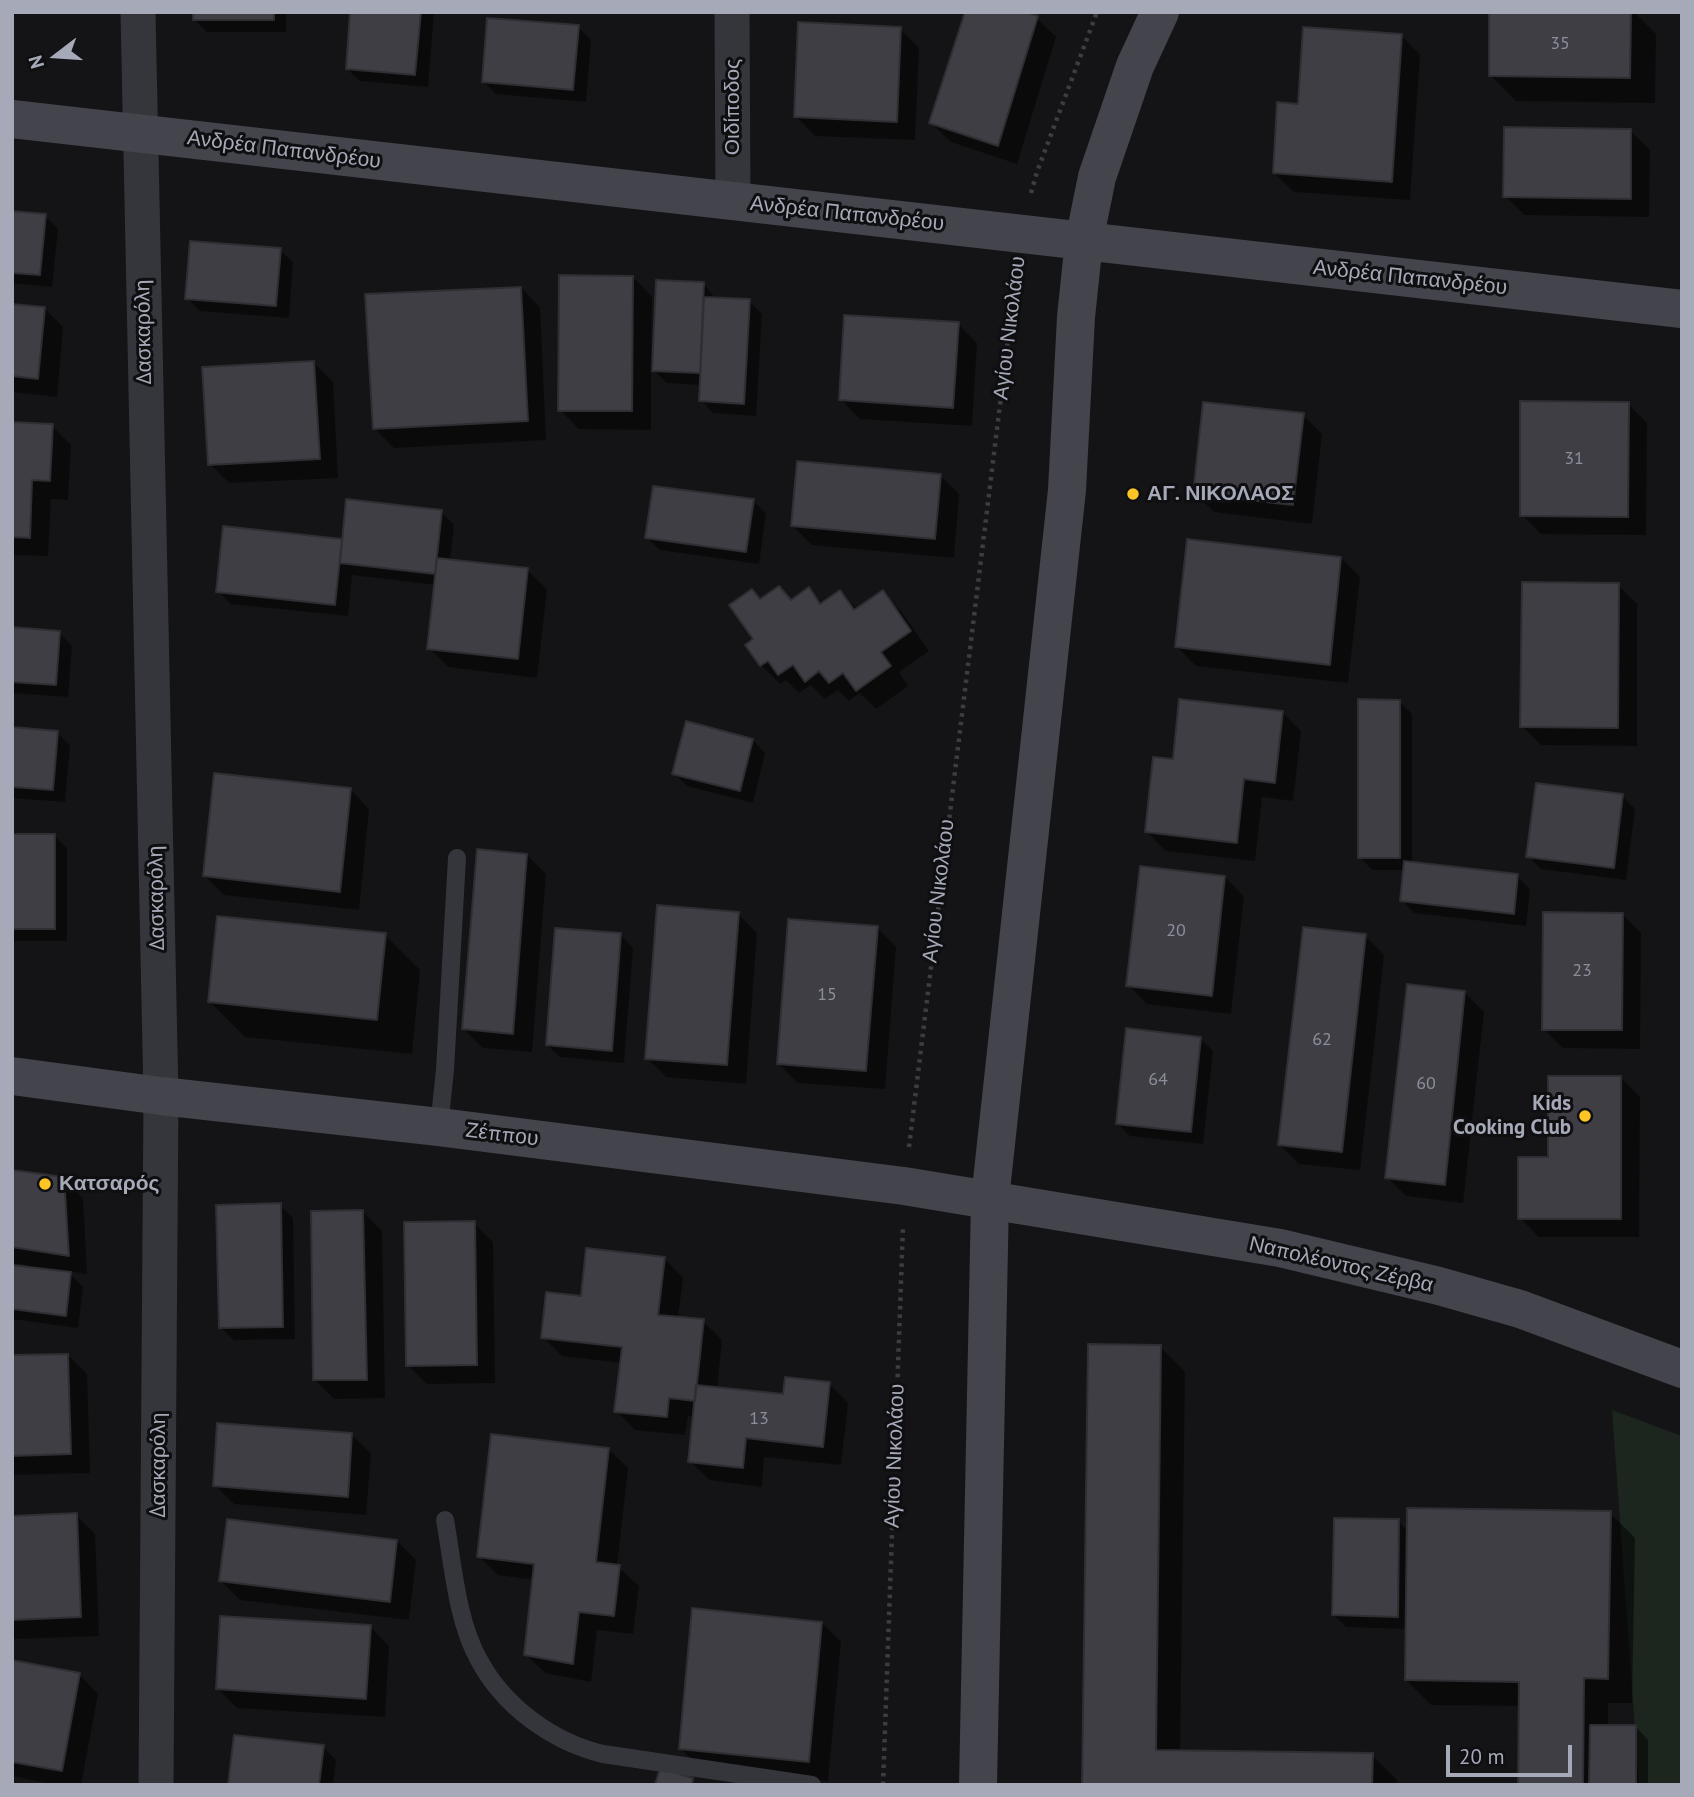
<!DOCTYPE html>
<html>
<head>
<meta charset="utf-8">
<style>
  body { margin:0 }
  #map { position:relative; width:1694px; height:1797px; overflow:hidden; background:#141416; font-family:"PT Sans",sans-serif }
  canvas { display:block }
  .frame { position:absolute; inset:0; border:14px solid #a5a9b8; pointer-events:none }
  .north { position:absolute; left:21px; top:21px; width:70px; height:70px; -webkit-text-stroke:5px #0f0f11; paint-order:stroke; rotate:253deg; font-size:19px; font-weight:700; line-height:28px; text-align:center; color:#a5a9b8 }
  .north::after { content:''; display:block; margin:auto; width:24px; height:32px; background:#a5a9b8; clip-path:polygon(50% 0,100% 100%,50% 72%,0 100%) }
  .scale { position:absolute; left:1446px; top:1745px; width:126px; height:32px; box-sizing:border-box; border:4px solid #a5a9b8; border-top:0; padding-left:9px; font-size:21px; line-height:24px; white-space:nowrap; color:#a5a9b8; -webkit-text-stroke:5px #0f0f11; paint-order:stroke }
</style>
</head>
<body>
<div id="map">
<canvas width="1694" height="1797"></canvas>
<div class="frame"></div>
<div class="north">N</div>
<div class="scale">20 m</div>
</div>
<script>
const ctx = document.querySelector('canvas').getContext('2d');
ctx.lineJoin = 'round';
function fillPath(path, color) {
  ctx.fillStyle = color;
  ctx.fill(path, 'evenodd');
}
function stroke(path, color, width, dash) {
  ctx.strokeStyle = color;
  ctx.lineWidth = width;
  ctx.lineCap = dash ? 'butt' : 'round';
  ctx.setLineDash(dash || []);
  ctx.stroke(path);
}
function drawText(font, color, halo, rows, align = 'center') {
  ctx.font = font + ' "PT Sans",sans-serif';
  ctx.lineWidth = 6;
  ctx.setLineDash([]);
  ctx.textBaseline = 'middle';
  ctx.strokeStyle = halo;
  ctx.fillStyle = color;
  for (const [text, x, y, turn = 0] of rows) {
    ctx.save();
    ctx.translate(x, y);
    ctx.rotate((+turn || 0) * Math.PI / 180);
    ctx.textAlign = isNaN(turn) ? turn : align;
    if (halo) ctx.strokeText(text, 0, 0);
    ctx.fillText(text, 0, 0);
    ctx.restore();
  }
}
const green = new Path2D(`
  M1612,1410L1682,1436V1785H1639Z`);
const shadow = new Path2D(`
  M194,12H286V32H207L194,19Z
  M352,12H434L428,87L360,81L347,69Z
  M1491,12H1634L1656,34L1655,103L1516,101L1491,76Z
  M1037,18L1056,37L1017,164L951,142L931,123Z
  M578,27L591,40L586,102L496,94L483,81Z
  M900,29L919,48L915,140L815,136L796,116Z
  M1401,35L1420,55L1410,200L1294,192L1274,173L1300,106Z
  M1630,131L1650,150L1649,217L1524,215L1505,196Z
  M12,213L45,216L58,229L52,287L12,283Z
  M280,250L293,262L289,318L200,311L187,298Z
  M633,277L652,297L651,362H654L704,284L716,299L749,301L762,314L756,416L713,413L701,400V385L667,383L651,368V430L579,429L560,410Z
  M521,288L540,307L546,440L394,448L374,428Z
  M12,305L44,308L63,327L57,397L12,392Z
  M958,324L977,343L972,426L860,419L840,399Z
  M314,363L333,382L338,478L229,483L210,464Z
  M1628,404L1647,423L1646,535L1541,534L1522,515Z
  M1303,415L1322,434L1312,524L1214,512L1195,493Z
  M12,424L52,426L71,445L68,500L51,499L48,556L12,555Z
  M940,475L959,494L954,558L812,545L793,526Z
  M753,501L766,513L759,564L660,550L647,538Z
  M441,512L454,525L450,561L527,570L547,589L537,678L448,667L429,648L436,585L352,575L348,616L231,604L218,591L225,527L344,541Z
  M1341,558L1360,577L1348,683L1196,666L1176,646Z
  M1618,585L1637,604V746L1541,745L1522,726Z
  M779,588L792,601L808,590L823,604L840,592L858,610L882,592L901,611L929,651L899,672L908,686L876,709L860,693L849,701L838,690L825,699L811,685L799,693L786,680L780,684L761,665L756,640L752,591L762,600Z
  M12,629L59,633L72,646L68,697L12,693Z
  M1399,701L1412,714V864L1517,876L1530,889L1526,926L1414,913L1402,900L1405,870H1372L1360,857Z
  M1282,712L1301,731L1293,801L1262,797L1255,861L1166,851L1147,832L1175,761Z
  M12,729L57,733L70,745L65,802L12,798Z
  M753,740L765,753L753,803L687,786L674,773Z
  M350,789L369,809L359,910L224,895L205,876Z
  M1622,796L1635,809L1626,880L1541,869L1528,856Z
  M12,835L55,836L67,848V941H12Z
  M527,855L546,874L532,1052L483,1048L464,1029Z
  M1225,877L1244,897L1231,1014L1147,1004L1128,985Z
  M738,914L757,933L746,1084L666,1077L647,1058Z
  M1622,914L1641,933L1640,1049L1563,1048L1544,1029Z
  M877,928L896,947L885,1089L798,1083L779,1064Z
  M385,935L420,970L412,1054L245,1037L210,1002Z
  M621,935L633,948L624,1063L560,1057L547,1045Z
  M1365,936L1384,955L1360,1170L1299,1164L1280,1145Z
  M1465,993L1484,1012L1463,1203L1406,1196L1387,1177Z
  M1200,1038L1213,1051L1203,1144L1130,1136L1117,1123Z
  M1621,1078L1640,1097L1639,1237H1539L1520,1218L1550,1159Z
  M12,1172L63,1179L83,1198L87,1274L67,1271L83,1287L78,1328L12,1319V1267L26,1268V1265L12,1263Z
  M280,1205L293,1218L295,1339L234,1340L221,1328Z
  M363,1212L382,1231L385,1398L334,1399L315,1380Z
  M474,1223L493,1242L495,1383L427,1384L408,1365Z
  M664,1258L683,1278L678,1318L703,1321L722,1340L717,1389L785,1396L829,1384L848,1403L841,1465L764,1457L762,1487L709,1480L690,1461L695,1417L688,1416L685,1435L635,1430L616,1411L622,1363L562,1356L543,1337L582,1298Z
  M1160,1347L1185,1372L1180,1752L1372,1755L1397,1780V1785H1084Z
  M68,1355L87,1374L90,1473L12,1475V1357Z
  M352,1435L371,1454L366,1515L234,1504L215,1485Z
  M608,1449L628,1468L617,1566L639,1586L633,1634L597,1630L591,1682L545,1673L525,1654L534,1580L498,1575L479,1556Z
  M1610,1513L1635,1538L1632,1703H1608V1727H1636L1648,1740V1785H1520V1706L1431,1705L1406,1680L1407,1629L1346,1627L1334,1615L1398,1521L1409,1532Z
  M76,1515L95,1534L99,1636L12,1639V1517Z
  M397,1541L416,1560L409,1620L240,1600L221,1581Z
  M822,1623L841,1642L828,1781L700,1768L681,1749Z
  M370,1626L389,1646L385,1717L237,1708L218,1689Z
  M12,1661L79,1674L98,1694L81,1785H56L12,1776Z
  M323,1747L336,1760L333,1785H230Z`);
const building = new Path2D(`
  M193,12H274V20H193Z
  M350,12H421L415,75L346,69Z
  M965,12H1026L1038,16L998,146L929,123Z
  M1489,12H1631L1630,78L1489,76Z
  M487,18L579,25L573,90L482,82Z
  M798,22L901,27L897,122L794,117Z
  M1303,27L1402,34L1392,182L1273,173L1277,102L1298,104Z
  M1504,127L1631,129V199L1503,197Z
  M12,211L46,214L40,275L12,273Z
  M190,241L281,248L276,306L185,299Z
  M559,275L633,276L632,411H558Z
  M656,280L704,282L700,373L652,371Z
  M521,287L528,421L373,429L365,294Z
  M704,297L750,299L744,404L699,401Z
  M12,304L45,307L38,379L12,376Z
  M844,315L959,322L953,408L839,400Z
  M314,361L320,459L208,465L202,367Z
  M1520,401L1629,402L1628,517L1520,516Z
  M1203,402L1304,413L1293,505L1193,494Z
  M12,422L53,424L50,481L32,480L30,538L12,537Z
  M797,461L941,474L935,539L791,526Z
  M653,486L754,499L746,552L645,538Z
  M346,499L442,510L435,574L340,563Z
  M223,526L342,539L335,605L216,592Z
  M1187,539L1341,557L1330,665L1175,647Z
  M437,558L528,568L518,659L427,649Z
  M1522,582L1619,583L1618,728L1520,727Z
  M779,586L791,600L809,587L820,604L840,590L854,610L883,590L911,631L881,652L891,666L856,691L843,673L829,683L819,671L805,682L793,665L778,675L768,661L760,666L745,645L753,639L729,605L752,589L760,599Z
  M12,627L60,631L56,685L12,682Z
  M1179,699L1283,711L1275,783L1244,779L1237,843L1145,832L1153,757L1173,759Z
  M1358,699L1400,700V858H1358Z
  M686,721L753,739L740,791L672,774Z
  M12,727L58,731L53,790L12,787Z
  M214,773L351,788L340,892L203,876Z
  M1536,783L1623,794L1614,868L1526,857Z
  M12,834H55V929H12Z
  M477,849L527,854L513,1034L462,1029Z
  M1404,861L1518,874L1514,914L1400,901Z
  M1140,866L1225,876L1212,996L1126,986Z
  M657,905L739,912L727,1065L645,1059Z
  M1543,912L1623,913L1622,1030H1542Z
  M217,916L386,933L377,1020L208,1002Z
  M788,919L878,926L866,1071L777,1064Z
  M1303,927L1366,934L1342,1152L1278,1145Z
  M555,928L621,933L612,1051L546,1045Z
  M1407,984L1465,991L1445,1185L1385,1178Z
  M1126,1028L1201,1037L1191,1132L1116,1124Z
  M1548,1076H1621V1219H1518V1157H1548Z
  M12,1170L64,1177L69,1256L12,1247Z
  M281,1203L283,1327L219,1328L216,1205Z
  M363,1210L367,1380H313L311,1211Z
  M475,1221L477,1365L406,1366L404,1222Z
  M586,1248L665,1257L658,1315L704,1319L695,1401L669,1398L667,1417L614,1412L622,1347L541,1338L546,1292L581,1296Z
  M12,1265L71,1272L66,1316L12,1309Z
  M1088,1344L1161,1345L1156,1750L1373,1753L1372,1785H1082Z
  M68,1354L71,1454L12,1456V1355Z
  M785,1377L830,1382L823,1447L746,1438L743,1468L688,1462L696,1385L783,1394Z
  M217,1423L352,1433L348,1497L213,1486Z
  M491,1434L609,1448L596,1562L620,1565L614,1616L579,1612L573,1664L524,1655L534,1564L477,1557Z
  M1407,1508L1611,1511L1608,1679L1584,1678L1583,1785H1518L1519,1682L1405,1680Z
  M77,1513L81,1617L12,1620V1516Z
  M1334,1518L1399,1519L1398,1617L1332,1615Z
  M227,1519L397,1540L390,1602L219,1581Z
  M692,1608L822,1622L809,1762L679,1749Z
  M220,1616L371,1625L366,1699L216,1689Z
  M12,1660L80,1673L62,1771L12,1762Z
  M1590,1725H1636V1785H1589Z
  M234,1735L324,1745L319,1785H228Z
  M660,1768L693,1778L692,1785H655Z`);
const path = new Path2D(`
  M1031,193L1037,172L1097,12
  M909,1147L1016,274
  M883,1785L903,1226`);
const lane = new Path2D(`
  M439,1127L445,1070L457,858
  M445,1520C453,1564 457,1622 479,1660C504,1707 553,1742 603,1754L812,1785`);
const street = new Path2D(`
  M138,12L161,1096L156,1785
  M732,12L733,201`);
const secondary = new Path2D(`
  M12,119L1682,309
  M12,1076L161,1096L439,1127L904,1186L1280,1248L1439,1286L1520,1309L1682,1369
  M978,1785L990,1199L1067,490L1076,317L1084,241L1097,177L1135,66L1160,12`);
const markers = [
  [1133,494,7,"#ffc524"],
  [1585,1116,7,"#ffc524"],
  [45,1184,7,"#ffc524"]
];
const numberNames = [
  ["35",1560,44],
  ["31",1574,459],
  ["20",1176,931],
  ["23",1582,971],
  ["15",827,995],
  ["62",1322,1040],
  ["64",1158,1080],
  ["60",1426,1084],
  ["13",759,1419]
];
const streetNames = [
  ["Οιδίποδος",733,107,-90],
  ["Ανδρέα Παπανδρέου",284,150,7],
  ["Ανδρέα Παπανδρέου",847,214,6],
  ["Ανδρέα Παπανδρέου",1410,278,6],
  ["Αγίου Νικολάου",1010,328,-83],
  ["Δασκαρόλη",144,332,-91],
  ["Αγίου Νικολάου",939,891,-83],
  ["Δασκαρόλη",157,898,-91],
  ["Ζέππου",502,1135,7],
  ["Ναπολέοντος Ζέρβα",1341,1265,13],
  ["Αγίου Νικολάου",895,1456,-88],
  ["Δασκαρόλη",159,1465,-90]
];
const poiNames = [
  ["ΑΓ. ΝΙΚΟΛΑΟΣ",1147,494],
  ["Kids",1571,1104,"right"],
  ["Cooking Club",1571,1128,"right"],
  ["Κατσαρός",59,1184]
];
fillPath(green, '#1c251e');
fillPath(shadow, '#0007');
fillPath(building, '#3e3e44');
stroke(building, '#2e2e33', 2);
stroke(path, '#3b3d43', 4.5, [3.5, 5]);
stroke(lane, '#35363c', 18);
stroke(street, '#35363c', 35);
stroke(secondary, '#43444c', 38);
for (const [x, y, r, color] of markers) {
  const dot = new Path2D();
  dot.arc(x, y, r, 0, 2 * Math.PI);
  ctx.fillStyle = color;
  ctx.fill(dot);
  stroke(dot, '#0f0f11', 2.5);
}
drawText('18px', '#8b8e9b', null, numberNames);
drawText('21px', '#a5a9b8', '#0f0f11', streetNames);
drawText('bold 21px', '#a5a9b8', '#0f0f11', poiNames, 'left');
</script>
</body>
</html>
